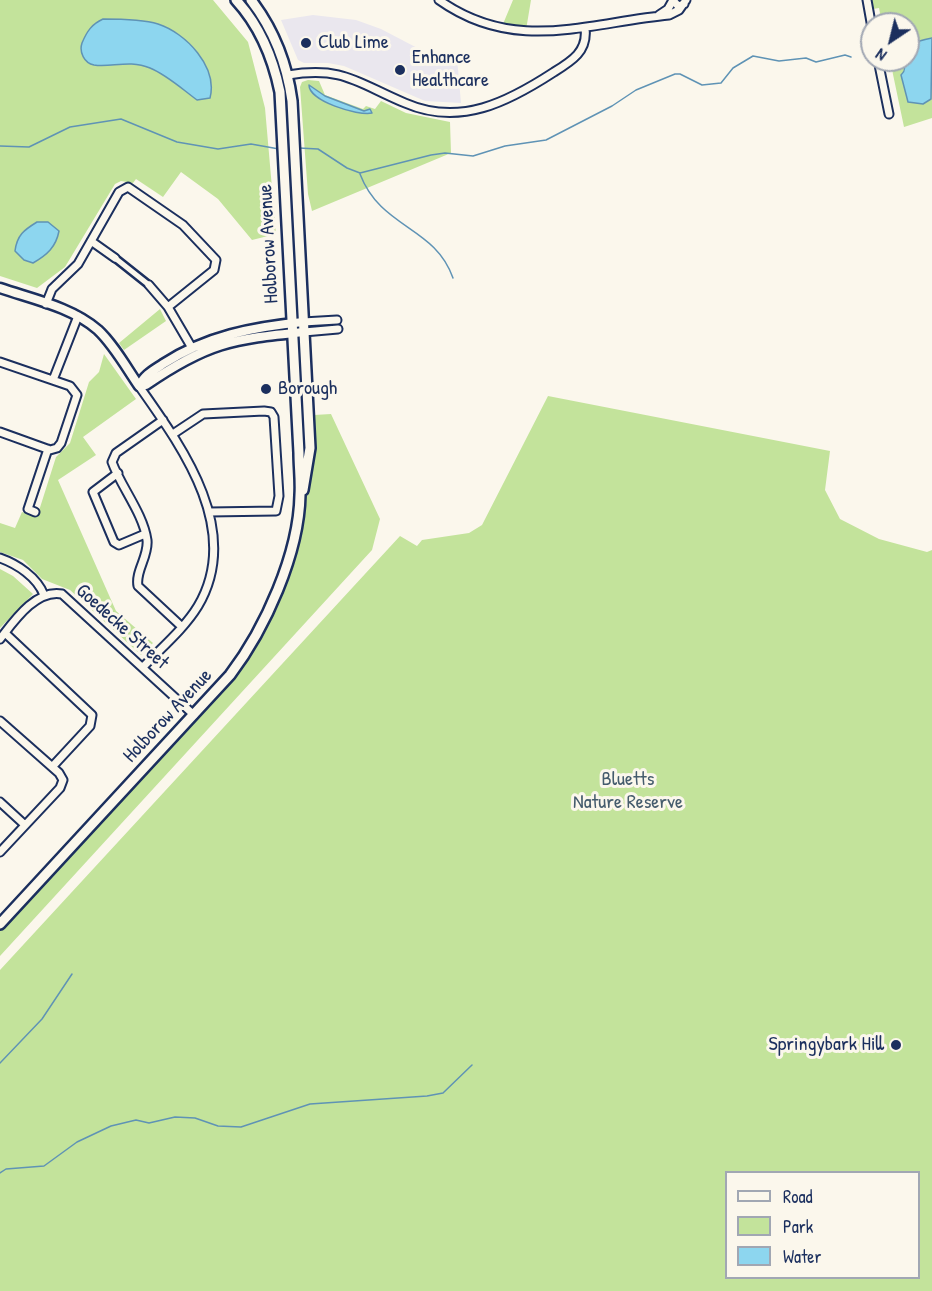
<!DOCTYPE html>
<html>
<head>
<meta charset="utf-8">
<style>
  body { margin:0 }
  #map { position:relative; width:932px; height:1291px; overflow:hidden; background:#fbf7ec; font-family:"Patrick Hand",sans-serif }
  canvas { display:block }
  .legend { position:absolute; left:725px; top:1171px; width:195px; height:108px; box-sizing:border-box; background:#fbf7ec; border:2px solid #a1a7b3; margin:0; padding:8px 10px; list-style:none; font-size:18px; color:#1b2f5e }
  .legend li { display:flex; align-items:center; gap:12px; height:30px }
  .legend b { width:30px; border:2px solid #a1a7b3 }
  .north { position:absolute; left:860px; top:12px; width:60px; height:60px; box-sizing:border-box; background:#fbf7ec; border:2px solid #a1a7b3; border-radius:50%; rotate:215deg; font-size:16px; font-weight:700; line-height:24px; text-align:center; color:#1b2f5e }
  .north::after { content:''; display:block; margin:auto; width:21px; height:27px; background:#1b2f5e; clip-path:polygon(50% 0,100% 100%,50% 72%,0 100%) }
</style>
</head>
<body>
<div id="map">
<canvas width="932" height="1291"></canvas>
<ul class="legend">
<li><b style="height:8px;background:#fbf7ec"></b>Road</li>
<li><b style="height:16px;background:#c3e39b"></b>Park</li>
<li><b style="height:16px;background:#8dd6ef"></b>Water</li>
</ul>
<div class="north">N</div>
</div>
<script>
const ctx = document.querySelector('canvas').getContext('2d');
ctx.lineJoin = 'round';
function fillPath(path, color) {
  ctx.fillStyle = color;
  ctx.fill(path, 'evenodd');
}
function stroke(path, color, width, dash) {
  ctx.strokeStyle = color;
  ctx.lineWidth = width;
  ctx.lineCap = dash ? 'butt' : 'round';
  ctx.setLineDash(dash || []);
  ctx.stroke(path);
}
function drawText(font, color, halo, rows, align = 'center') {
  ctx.font = font + ' "Patrick Hand",sans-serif';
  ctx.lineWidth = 6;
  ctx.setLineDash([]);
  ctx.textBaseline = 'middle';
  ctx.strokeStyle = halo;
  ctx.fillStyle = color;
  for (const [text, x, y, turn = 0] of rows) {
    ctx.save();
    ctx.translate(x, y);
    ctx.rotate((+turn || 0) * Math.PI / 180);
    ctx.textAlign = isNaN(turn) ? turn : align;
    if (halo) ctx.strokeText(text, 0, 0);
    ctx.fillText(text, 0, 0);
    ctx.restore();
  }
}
const built = new Path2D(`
  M313,15L356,20L381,29L425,52L444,57L457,58L461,103L425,101L344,66L328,63H304L298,60L281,20Z`);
const green = new Path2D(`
  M0,0H213L248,42L265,108L276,234L252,240L218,199L181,172L163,197L136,179L133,183L121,181L115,184L65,267L37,288L0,276Z
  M513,0H531L526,30L506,27L503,24Z
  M872,0H932V118L904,127L890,60H908V24H882L879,8L873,9Z
  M308,80L319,81L325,95L363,109L366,106L375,109L381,101L406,113L450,122L451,153L312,211L308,194L300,87L302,82Z
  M160,309L166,321L124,350L119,343Z
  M104,354L136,399L83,437L96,455L58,480L116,611L153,643L141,655L70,590L42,579L23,560L0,552V523L15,528L22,512L37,517L56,457L70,443L89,382L99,372Z
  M548,396L830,451L825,490L840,519L879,539L927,552L932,550V1291H0V970L400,536L417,546L422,540L469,533L482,525ZM726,1172H918V1278H726Z
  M331,414L380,519L372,550L0,956V930L241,670L277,608L283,587L315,454L314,415Z
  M0,569L13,576L33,594L0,628Z`);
const water = new Path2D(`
  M103,19C120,19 142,19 158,24C186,33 218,67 210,98L197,100C182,89 167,75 150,68C129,59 111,68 94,65C84,63 79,52 82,43C87,31 92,24 103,19Z
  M932,38L931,99L923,104L908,102L901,75C907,69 903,69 905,62C910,45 910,42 932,38Z
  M309,85L325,96L364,111L370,109L372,113C357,116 309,101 309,85Z
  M37,222H48L59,231C56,247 47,255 33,263L24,260L15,251C17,235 24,230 37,222Z`);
const stream = new Path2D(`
  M899,64L905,63
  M0,146L29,147L70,127L121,119L177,142L218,149L251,144L279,149
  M299,148L318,149L347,168L360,173L431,155L445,153L473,156L505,146L546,140L612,106L636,90L675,74H680L702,85L721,83L733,68L753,56L779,61L806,58L816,62L845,55L851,57
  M360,174C381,229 435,226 453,278
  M0,1063L42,1019L72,974
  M0,1173L6,1169L44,1166L77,1142L111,1126L136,1120L149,1123L175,1117L195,1118L218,1126L241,1127L310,1104L427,1096L443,1093L472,1065`);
const pedestrian = new Path2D(`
  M115,258L149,285`);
const minor = new Path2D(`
  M439,0C515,54 586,23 669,15L679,10L686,0
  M867,0L872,28
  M659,15L668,9L673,0L678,6L684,4
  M878,60L889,114
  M288,75C344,66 357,83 405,103C460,127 508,102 554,72C572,61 588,51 585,28
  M91,241L115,258
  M149,285L168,307L192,348
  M46,304L52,289L78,264L119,192L128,187L183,225L216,260L214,270L168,307
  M303,322L337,320
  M304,332L338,329
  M0,362L70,386L77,395L61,443L57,448L50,450L0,432
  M53,380L78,316
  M139,386C182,447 243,530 198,606C184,629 161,648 143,667
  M163,420L116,453L112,462C121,487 143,513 147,540C149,556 135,571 138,586L181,626
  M173,434L203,414L264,411L271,412L274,417L279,496L276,511L209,512
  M118,473L93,492L114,542L119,545L145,534
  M35,512L28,509L48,449
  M0,558C17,564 37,577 44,595
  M5,633L92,715L90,726L52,767
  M0,639C14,621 36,589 62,594L194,715
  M0,721L59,773L63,780L60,788L0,852
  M0,802L25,825`);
const tertiary = new Path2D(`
  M0,288C32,299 72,307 98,330C114,345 126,367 139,386
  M140,385C144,375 154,370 163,364C206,336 253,327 303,322
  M140,385H146C207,343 232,339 304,332`);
const secondary = new Path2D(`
  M251,0C274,30 287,64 292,101L310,448L303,490
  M0,924L230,675C265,629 299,554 300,495C301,481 299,467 299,453L280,92C273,58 260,26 236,0`);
const markers = [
  [306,43,6,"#1b2f5e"],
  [400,70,6,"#1b2f5e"],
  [266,389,6,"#1b2f5e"],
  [896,1045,6,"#1b2f5e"]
];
const poiNames = [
  ["Club Lime",318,43],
  ["Enhance",412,58],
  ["Healthcare",412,81],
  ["Borough",278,389],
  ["Springybark Hill",884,1045,"right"]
];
const streetNames = [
  ["Holborow Avenue",269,244,-93],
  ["Goedecke Street",122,627,42],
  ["Holborow Avenue",168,716,-47]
];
const parkNames = [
  ["Bluetts",628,780],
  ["Nature Reserve",628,803]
];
fillPath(built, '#eae7ee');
fillPath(green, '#c3e39b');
fillPath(water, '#8dd6ef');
stroke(water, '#5f93b5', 1.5);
stroke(stream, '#5f93b5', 1.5);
stroke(pedestrian, '#1b2f5e', 10);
stroke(minor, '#1b2f5e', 11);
stroke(tertiary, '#1b2f5e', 13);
stroke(secondary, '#1b2f5e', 14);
stroke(pedestrian, '#fbf7ec', 5);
stroke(minor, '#fbf7ec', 7);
stroke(tertiary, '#fbf7ec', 8);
stroke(secondary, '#fbf7ec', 9);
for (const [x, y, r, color] of markers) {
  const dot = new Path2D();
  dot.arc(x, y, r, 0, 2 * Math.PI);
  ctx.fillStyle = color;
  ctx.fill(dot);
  stroke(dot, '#fbf7ec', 2);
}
drawText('20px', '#1b2f5e', '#fbf7ec', poiNames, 'left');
drawText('20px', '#1b2f5e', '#fbf7ec', streetNames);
drawText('20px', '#455c6d', '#fbf7ec', parkNames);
</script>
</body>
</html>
